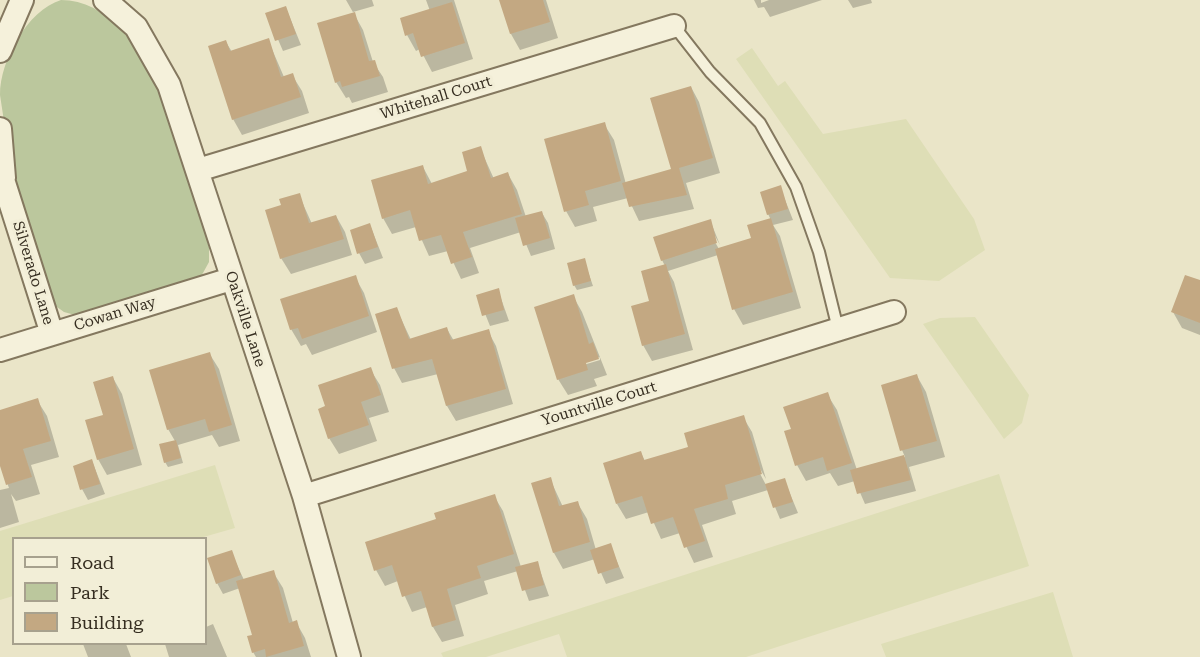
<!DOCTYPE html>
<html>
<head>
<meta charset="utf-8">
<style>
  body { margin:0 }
  #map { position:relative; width:1200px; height:657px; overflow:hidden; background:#eae5c8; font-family:"Roboto Serif",serif }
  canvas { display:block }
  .legend { position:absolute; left:12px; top:537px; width:195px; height:108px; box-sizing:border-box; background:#f2eed7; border:2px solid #a7a18e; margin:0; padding:8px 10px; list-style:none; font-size:18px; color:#362e21 }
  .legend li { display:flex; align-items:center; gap:12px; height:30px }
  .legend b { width:30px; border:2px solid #a7a18e }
</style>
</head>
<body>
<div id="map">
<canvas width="1200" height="657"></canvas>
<ul class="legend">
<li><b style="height:8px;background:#f5f1db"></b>Road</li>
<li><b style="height:16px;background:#bbc79d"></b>Park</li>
<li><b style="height:16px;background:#c3a882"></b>Building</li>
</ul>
</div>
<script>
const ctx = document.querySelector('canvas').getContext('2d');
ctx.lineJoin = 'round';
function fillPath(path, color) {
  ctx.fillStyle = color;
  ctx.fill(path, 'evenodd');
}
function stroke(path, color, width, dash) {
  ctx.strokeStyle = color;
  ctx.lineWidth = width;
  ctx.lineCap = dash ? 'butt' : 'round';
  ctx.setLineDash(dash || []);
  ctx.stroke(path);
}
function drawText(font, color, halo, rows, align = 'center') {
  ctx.font = font + ' "Roboto Serif",serif';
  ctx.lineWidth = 6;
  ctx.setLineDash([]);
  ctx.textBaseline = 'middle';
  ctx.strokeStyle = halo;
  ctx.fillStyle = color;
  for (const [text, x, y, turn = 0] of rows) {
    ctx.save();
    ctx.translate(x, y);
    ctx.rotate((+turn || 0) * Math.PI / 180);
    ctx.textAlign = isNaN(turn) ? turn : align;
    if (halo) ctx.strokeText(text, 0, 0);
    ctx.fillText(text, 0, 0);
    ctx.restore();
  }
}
const farmland = new Path2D(`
  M752,48L778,86L785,81L823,134L906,119L974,219L985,250L939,281L890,278L736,59Z
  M975,317L1029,395L1022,423L1004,439L923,324L940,318Z
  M215,465L235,528L200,538H14L13,596L0,600V531Z
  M999,474L1029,566L746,657H567L559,634L486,657H443L441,653Z
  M1053,592L1073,657H886L881,644Z`);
const green = new Path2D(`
  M61,0C153,0 190,178 209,247V262L198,282L86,318L64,312L50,302L12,174L0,95C0,60 27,11 61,0Z`);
const shadow = new Path2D(`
  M346,0H372L374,6L353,12L363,30L373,62L383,77L388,92L352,103L349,97L346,98L336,82L354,14Z
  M426,0H454L473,59L432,72L420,49L416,51L407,35L430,11Z
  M501,0H546L558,38L520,50L511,34Z
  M754,0H761V3L769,0H822L770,17L764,7L758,8Z
  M848,0H871L872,3L853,8Z
  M286,8L301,45L283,51L267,14Z
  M268,40L284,77L292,75L302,91L309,113L242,135L233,119L226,42L232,52Z
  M691,87L699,102L720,173L686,183L694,209L639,221L628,198L593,207L597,221L575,227L566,211L604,124L614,140L626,184L673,170Z
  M480,148L494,179L508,174L517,190L526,217L542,213L548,223L555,249L531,256L521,232L470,248L479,273L461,279L448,251L429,256L416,227L392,234L383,218L423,167L432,184L469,172Z
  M780,187L793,220L773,225L780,236L801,308L743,325L734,309L718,255L668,271L674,282L693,350L652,361L643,345L651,302L665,266L662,260L710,220L720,245L715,236L712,237L719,249L753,239L771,220L768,214Z
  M299,195L312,224L336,216L345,232L352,255L291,274L281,258L282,206Z
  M370,225L383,258L365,264L359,253Z
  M584,260L593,286L577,290L574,285Z
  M355,277L364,293L377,332L312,355L306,344L301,346L291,329Z
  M1200,282V335L1182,328L1173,312Z
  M498,290L509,321L490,326L478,296Z
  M573,296L582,312L607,375L594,379L597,386L568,395L558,379ZM600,357V360L580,366L579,364Z
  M396,308L411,340L447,329L454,341L488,331L496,346L513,404L456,421L447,406L438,374L402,383L394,368Z
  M209,353L219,369L240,441L219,447L212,435L178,445L183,463L168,467L165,462L175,441L168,429Z
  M370,369L380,385L389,412L369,418L377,441L339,454L329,438L327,407Z
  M917,376L926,392L945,457L909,467L916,491L865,504L855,481L838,486L830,473L806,481L797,465L793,430L827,394L837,410L857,470L905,457L902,450Z
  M113,378L122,394L142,465L107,475L98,459Z
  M37,400L47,416L59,457L31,465L40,494L16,501L11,494L19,522L0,528V490L9,488L0,463V412Z
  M743,417L752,432L766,479L759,467L757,468L766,485L784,479L798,513L780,519L768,490L732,501L736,514L702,525L713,557L694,563L680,533L661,539L649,512L626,519L617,504L641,453L645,461L689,448Z
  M92,461L105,494L88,500L82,489Z
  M550,479L563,507L577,502L587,519L596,550L610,545L624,578L606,584L595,559L563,569L554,553L533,484Z
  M494,496L503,511L521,567L537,562L549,596L529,601L518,571L484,581L488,594L455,605L464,636L442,642L433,627L427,607L412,612L398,581L385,586L376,570L438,520Z
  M231,552L244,580L273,572L283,588L293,623L296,622L305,638L311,657H256L253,652L254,636L240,588L223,594L217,583Z
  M213,624L227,657H169L165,644H206V627Z
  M83,644H126L131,657H88Z`);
const building = new Path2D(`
  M499,0H543L550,22L510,34Z
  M452,2L465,43L421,57L413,33L405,36L400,18Z
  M286,6L296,34L275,41L265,13Z
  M355,12L369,61L375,60L380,76L342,87L340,81L335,83L317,23Z
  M269,38L281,77L293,73L301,97L232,120L208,46L226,40L230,51Z
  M691,86L713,158L679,168L687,195L629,207L622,183L671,169L650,98Z
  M605,122L621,181L585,191L589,205L564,212L544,139Z
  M481,146L491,178L508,172L522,214L463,232L472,257L451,264L441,235L419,241L410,210L382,219L371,180L423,165L428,184L467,171L462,152Z
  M781,185L788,209L767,215L760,192Z
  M300,193L309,223L336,215L344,239L280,259L265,210L281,205L279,199Z
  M542,211L550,238L523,246L515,218Z
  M771,218L793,292L732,310L715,249L751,238L747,225Z
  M711,219L717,243L661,261L653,237Z
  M370,223L378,247L357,254L350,230Z
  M585,258L591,281L573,286L567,263Z
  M666,264L685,334L642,346L631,306L649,301L641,271Z
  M356,275L369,316L302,339L298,328L290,330L280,299Z
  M1185,275L1200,280V323L1171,312Z
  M499,288L504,310L482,316L476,295Z
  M574,294L589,344L593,342L599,359L586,363L588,370L557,380L534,307Z
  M397,307L409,339L447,327L451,340L489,329L506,389L446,406L432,359L392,369L375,314Z
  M210,352L232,425L209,432L205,419L167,430L149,370Z
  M371,367L381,395L361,402L369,425L328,439L318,409L325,406L318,385Z
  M917,374L937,441L900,451L881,385Z
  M113,376L134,449L97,460L85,420L103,415L93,382Z
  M828,392L852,463L827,471L823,457L795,466L784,431L791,429L783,407Z
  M38,398L51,441L23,449L32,477L6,485L0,466V410Z
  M744,415L762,474L725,485L728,499L694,509L705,541L684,548L673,517L651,524L642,496L616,504L603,463L641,451L644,460L688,447L684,433Z
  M176,440L181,458L164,463L159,444Z
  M904,455L911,480L857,494L850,470Z
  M92,459L100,484L80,490L73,466Z
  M551,477L559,506L578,501L590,542L553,553L531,483Z
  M785,478L793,502L773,508L765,484Z
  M495,494L514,554L477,566L481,578L447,589L456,620L432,627L421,591L402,597L392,565L374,571L365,542L436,519L434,513Z
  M611,543L619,567L598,574L590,550Z
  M232,550L241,575L216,584L207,558Z
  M538,561L544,585L522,591L515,567Z
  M274,570L289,623L297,620L304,646L266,657L265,649L252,653L247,636L252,635L236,581Z`);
const service = new Path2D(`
  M674,26L710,72L760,123L796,187L819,252L838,329`);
const minor = new Path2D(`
  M105,0L136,27L169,85L304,496L349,657
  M0,51L22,0
  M0,129L4,178
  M0,170L52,334
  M198,170L674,26
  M0,350L231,279
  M304,496L894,312`);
const streetNames = [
  ["Whitehall Court",436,98,-17],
  ["Silverado Lane",33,273,73],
  ["Cowan Way",115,314,-17],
  ["Oakville Lane",245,319,72],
  ["Yountville Court",599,404,-17]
];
fillPath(farmland, '#dedeb6');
fillPath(green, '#bbc79d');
fillPath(shadow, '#0003');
fillPath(building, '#c3a882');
stroke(service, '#84785f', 14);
stroke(minor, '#84785f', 26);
stroke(service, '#f5f1db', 10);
stroke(minor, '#f5f1db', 22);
drawText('15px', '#362e21', '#f2eed7', streetNames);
</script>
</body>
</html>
